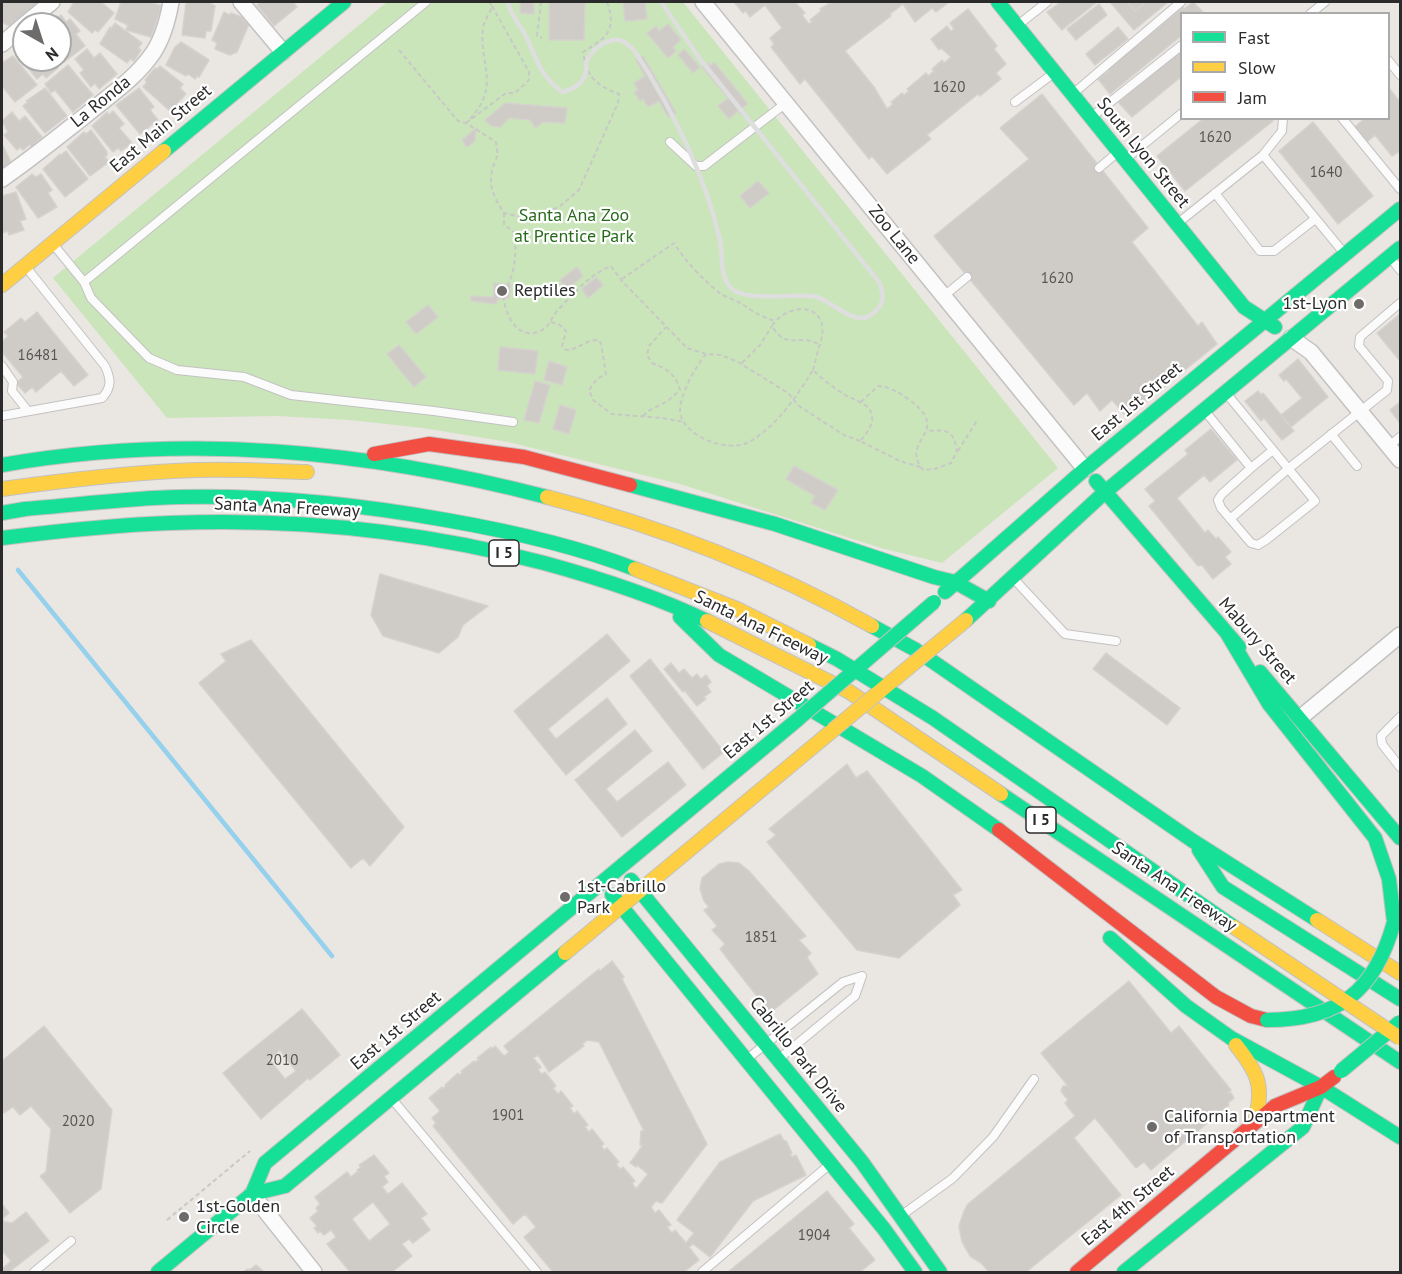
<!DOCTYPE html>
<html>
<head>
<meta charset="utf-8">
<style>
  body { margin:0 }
  #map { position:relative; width:1402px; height:1274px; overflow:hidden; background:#eae6e2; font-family:"PT Sans",sans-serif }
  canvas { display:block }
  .frame { position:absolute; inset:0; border:3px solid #2b2b2b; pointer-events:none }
  .legend { position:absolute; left:1180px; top:12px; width:210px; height:108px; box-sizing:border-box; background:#fff; border:2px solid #aaa; margin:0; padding:8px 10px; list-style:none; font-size:18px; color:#2b2b2b }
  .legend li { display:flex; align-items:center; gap:12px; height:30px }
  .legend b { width:30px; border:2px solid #aaa }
  .north { position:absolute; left:12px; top:12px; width:60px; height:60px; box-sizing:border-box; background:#fff; border:2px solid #aaa; border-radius:50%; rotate:141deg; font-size:16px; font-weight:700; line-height:24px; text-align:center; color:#2b2b2b }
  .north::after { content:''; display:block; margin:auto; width:21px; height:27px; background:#6e6c6b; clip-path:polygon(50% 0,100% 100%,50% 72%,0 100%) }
</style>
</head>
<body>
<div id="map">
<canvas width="1402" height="1274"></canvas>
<div class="frame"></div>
<ul class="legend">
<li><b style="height:8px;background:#16e098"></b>Fast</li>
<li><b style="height:8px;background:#ffcf43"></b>Slow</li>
<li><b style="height:8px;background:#f24e42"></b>Jam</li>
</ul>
<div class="north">N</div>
</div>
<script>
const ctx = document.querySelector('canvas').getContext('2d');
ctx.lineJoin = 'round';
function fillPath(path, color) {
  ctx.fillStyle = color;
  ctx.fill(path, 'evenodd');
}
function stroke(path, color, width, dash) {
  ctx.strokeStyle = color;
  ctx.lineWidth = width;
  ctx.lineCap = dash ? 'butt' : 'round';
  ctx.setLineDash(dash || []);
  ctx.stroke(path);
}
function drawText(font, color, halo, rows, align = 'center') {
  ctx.font = font + ' "PT Sans",sans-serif';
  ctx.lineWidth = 4.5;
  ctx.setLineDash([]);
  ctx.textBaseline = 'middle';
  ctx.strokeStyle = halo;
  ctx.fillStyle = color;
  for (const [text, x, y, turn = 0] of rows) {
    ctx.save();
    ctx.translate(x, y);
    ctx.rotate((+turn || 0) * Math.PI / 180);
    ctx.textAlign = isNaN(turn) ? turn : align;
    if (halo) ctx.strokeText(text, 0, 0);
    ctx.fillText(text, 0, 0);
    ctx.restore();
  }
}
const green = new Path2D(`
  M387,2H683L1058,468L942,563L881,548L680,484L508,442L423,428L349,420L277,416L167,418L53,278Z`);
const stream = new Path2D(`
  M18,570L332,956`);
const building = new Path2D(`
  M2,2H37L39,4L11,27L2,22Z
  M74,2H101L114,13L98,32L95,30L92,33L68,12Z
  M121,2H148L162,6L151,37L126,30L128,25L115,19Z
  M189,2H209L215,6L211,31H206L205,38L182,35L186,3Z
  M262,2H297L294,4L297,7L274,26L257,5Z
  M520,2H534V14L520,13Z
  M549,2H585L584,40H549Z
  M623,2H645L647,19L625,21Z
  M734,2H795L805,13L802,15L809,24L812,21L810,20L821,11L820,9L832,2H949L936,12L932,8L915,22L903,4L890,14L891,16L845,51L874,87L887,109L893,104L891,102L902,93L904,95L909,91L907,89L926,73L928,76L934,71L932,69L942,60L944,63L951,57L941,48L939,50L931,39L947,26L951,31L954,29L950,23L968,9L997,46L994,49L1006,64L996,73L1001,79L980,96L978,94L927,135L931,139L887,174L872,156L869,159L805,79L800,84L771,47L774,44L770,38L782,28L765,5L750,17L746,11L743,13Z
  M1061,2H1097L1062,30L1047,12Z
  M1110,2H1127L1135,11L1146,2H1168L1134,30Z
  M1127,2H1146L1135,11Z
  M1193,2L1205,14H1182V35L1110,94L1098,79L1109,71L1107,69L1183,7L1184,9Z
  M1099,4L1107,15L1076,40L1067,29Z
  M224,12L229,15L231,13L244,18V21L249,24L237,52L230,55L215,49L217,43L212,40Z
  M61,15L66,22L70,19L80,31L76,34L85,46L64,62L60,57V24H50Z
  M115,23L142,43L138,48L141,50L134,61L130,59L127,63L100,44L110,27L111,29Z
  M668,24L681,40L673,47L676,51L668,58L647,33L656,26L659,31Z
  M1118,27L1128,39L1095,65L1086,54Z
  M181,42L209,60L199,77L197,76L195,79L188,74L186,76L166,65L175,47Z
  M24,45V60H55L53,62L58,68L46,78L43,74L37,79L16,53Z
  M87,49L94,58L100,53L117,74L99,89L95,83L91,87L80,73L84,70L75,59Z
  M684,49L700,67L693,73L678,55Z
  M1182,50V76L1132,117L1118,102Z
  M13,56L37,85L15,102L2,86V63Z
  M643,56L676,113L668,117L659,101L648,107L643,99L640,101L634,92L638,90L634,83L645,76L636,60Z
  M714,62L748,104L742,108L744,111L740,114L738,111L729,119L718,106L728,98L702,67L708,63L710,66Z
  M68,65L93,95L73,112L55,90L51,93L45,84Z
  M160,66L183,84L180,88L186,94L170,111L143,87L147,82L145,80L155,68L157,69Z
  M1388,87L1400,102V151L1392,156L1375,135L1367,142L1355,127L1365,118H1388Z
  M45,88L67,116L45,133L23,106L28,102L26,101Z
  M139,88L154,107L150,110L158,120L140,134L116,105Z
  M1042,94L1148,228L1132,242L1198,326L1202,322L1217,344L1127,417L1112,400L1100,411L1087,393L1074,405L934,236L1029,159L1000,128Z
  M505,103L567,108L565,123L543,122L536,128L530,120L509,118L500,127L491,126L485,120Z
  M113,111L124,124L119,128L132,143L121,151L118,148L113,152L92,126L107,112L109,115Z
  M12,112L19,121L25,116L42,137L32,146L29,145L23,150L20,147L17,150L4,135L8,132L2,121Z
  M1204,118H1271L1273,121L1185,191L1157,156Z
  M1313,122L1373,196L1338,224L1279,151Z
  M476,128L475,141L467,147L462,140Z
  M91,130L107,152V155L105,157L109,162L90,176L67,147L84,132L86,134Z
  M2,144L12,164L2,170Z
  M66,151L88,179L65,197L43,169L60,154L61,155Z
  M32,174L36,177L41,174L52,190L48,193L57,207L38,218L16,187Z
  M758,181L769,193L750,208L740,196Z
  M16,192L26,219L20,221L24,230L9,235L8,231L2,233V196Z
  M577,267L583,276L567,290L560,280Z
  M596,277L603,285L588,298L582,289Z
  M494,283L511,285L509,298L498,299L496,304L471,301V296L493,297Z
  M428,305L438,317L416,334L406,322Z
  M37,312L88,375L74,386L61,371L36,392L32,387L25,393L16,383L23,377L2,352V342L8,336L4,332L21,318L25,322Z
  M1400,314V361L1377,333Z
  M399,345L426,377L414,387L387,354Z
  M500,347L538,351L535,374L498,370Z
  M1298,359L1328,397L1291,427L1281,415L1302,398L1286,379L1284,381L1279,375Z
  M549,361L567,367L562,385L544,380Z
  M535,381L550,385L539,423L524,420Z
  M1258,391L1261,395L1263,393L1294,431L1282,440L1264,418L1261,421L1245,401Z
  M1400,402V423L1390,410Z
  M560,405L576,410L569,434L553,429Z
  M1211,429L1237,460L1210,482L1204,475L1177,498L1205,533L1208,530L1216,539L1218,537L1231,552L1225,557L1231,564L1213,579L1202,565L1198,566L1149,506L1155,501L1145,489L1188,454L1185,450Z
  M794,466L838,490L825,510L811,503L815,496L786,479Z
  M380,574L488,606L463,625L458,637L439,653L383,636L371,615Z
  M607,634L630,661L548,729L556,739L607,698L627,724L566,775L514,711Z
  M251,640L404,827L370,866L363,858L351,868L199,683L226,661L221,654Z
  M1106,653L1180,708L1167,725L1093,669Z
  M650,659L724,752L703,769L630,676Z
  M671,663L679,673L684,669L692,678L697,674L701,679L706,675L711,682L707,686L711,692L704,697L706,699L697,706L685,691L683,692L664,669Z
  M635,730L652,751L606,789L617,802L668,762L686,785L622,837L575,780Z
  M847,764L856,778L867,771L962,890L953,895L960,905L899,958L857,950L767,842L776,835L769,829Z
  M728,862L739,863L749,871L806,936L799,940L811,953L807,957L818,974L770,1013L720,949L725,944L712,930L717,926L704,910L709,907L704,901L700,889L702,878L719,864Z
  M612,961L624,977L622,979L707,1144L662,1203L656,1201L651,1207L655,1213L659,1210L671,1225L667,1227L672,1233L675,1230L686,1243L694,1233L677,1220L720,1162L780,1134L784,1141H786L792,1153L790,1154L792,1157L796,1155L806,1175L753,1201L710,1257L693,1244L689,1247L699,1260L684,1272H553L524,1237L536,1227L525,1214L513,1224L433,1126L436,1123L432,1118L440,1111L429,1098L442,1087L443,1089L446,1086L445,1085L458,1073L459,1075L462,1073L461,1071L474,1061L475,1062L479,1060L477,1058L491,1047L492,1049L495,1046L504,1056L509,1052L504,1046L599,969L600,971ZM588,1040L599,1042L644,1131H641L640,1145H643L630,1163L636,1167L637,1165L648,1174L636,1189L632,1183L635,1181L623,1167L620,1169L616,1164L619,1162L607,1148L604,1150L601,1146L604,1144L592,1129L589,1132L585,1127L588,1125L577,1111L574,1114L570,1108L573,1106L561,1091L558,1094L553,1088L556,1086L545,1072L542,1074L538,1070L541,1067L533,1058L538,1055L549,1072L584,1046L582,1044Z
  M1129,981L1171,1033L1179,1026L1231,1090L1228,1093H1231L1234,1098L1228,1103L1229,1105L1151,1170L1144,1162L1136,1168L1095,1118L1074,1138L1121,1195L1026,1272H989L981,1263L970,1256L962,1242L959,1226L964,1211L968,1204L1075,1116L1065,1103L1068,1100L1061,1091L1063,1086H1068L1041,1053Z
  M302,1009L340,1055L310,1080L308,1078L261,1119L223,1073ZM280,1050L296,1071L285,1079L269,1059Z
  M44,1026L112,1110L101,1189L70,1213L40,1176L46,1172L51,1129L31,1106L20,1115L13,1107L4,1113L2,1109V1061Z
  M374,1155L389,1173L384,1176L388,1182L382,1187L388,1194L402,1183L427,1214L421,1218L430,1230L413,1243L409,1239L402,1244L412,1256L392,1272H350L327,1244L336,1237L331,1230L324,1235L320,1231L318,1233L314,1228L317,1226L310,1218L318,1211L316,1208L320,1204L315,1197L347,1172L351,1177L358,1171L357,1170L361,1167L359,1165ZM373,1202L390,1224L369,1241L352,1219Z
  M827,1191L854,1224L849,1228L875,1260L860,1272H728Z
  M2,1204L9,1213L2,1219L5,1222L12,1223L26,1212L49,1241L9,1272H2V1269L11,1261L2,1250Z
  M256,1265L264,1272H243L248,1269L249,1270Z`);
const path = new Path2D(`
  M541,2L537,36L542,38
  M399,50L458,121L466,123L496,142C499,160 496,156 492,171C488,187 496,201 504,213L521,217H539L560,206L579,190L618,103L619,94C596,85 587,78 583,52C607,37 617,31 607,2
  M470,119C501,85 479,66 483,28C484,20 490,14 492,6L489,2
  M466,123L506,93H515L529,80V72L492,6
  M504,213V225L514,232C517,246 515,265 511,278C509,284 504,290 504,295C503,304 508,315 512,322C519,332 529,336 540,331C550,327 551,317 558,310C574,293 589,275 611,266L621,280L687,348L706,354L721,355L738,362L788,393L799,406L844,435L860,441
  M622,279L674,243C685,261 704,281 721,294C728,298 736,300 742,304C753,312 762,317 775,321
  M551,322L560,325L566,331L562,346L566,350C578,350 585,340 597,340L601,343L606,374L597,379L589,390L593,400L612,414L662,418L684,422
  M706,354C696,366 682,391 680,408C678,435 728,454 749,442C776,427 797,396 813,370C823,380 835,389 847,396C853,399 859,401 865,405C879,415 870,431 860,441L900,461L920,467
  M742,363L760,345L772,326
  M813,370L819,347L820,345C822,337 824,329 821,321C811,300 781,310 772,326C788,352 798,332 820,345
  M861,402L878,386C890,387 898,392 908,399C955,432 898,439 923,470L935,469L951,463L957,451C953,428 946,430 926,431
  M643,416L648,411L668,401L680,390C675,374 668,369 652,363L647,355L649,346L666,327
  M958,451L978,419
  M167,1220L250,1151`);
const lane = new Path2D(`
  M1310,14L1325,2
  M1018,25L1047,2
  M1388,60L1400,75
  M1075,92L1181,2
  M1015,102L1054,73
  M1094,115L1182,45
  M1342,118L1400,189
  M670,142L696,166H704L786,103
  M1263,155L1344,253
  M1127,158L1182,113
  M1099,168L1118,152
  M1215,193L1260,251H1274L1315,219
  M1178,223L1263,155L1282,131L1283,118
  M53,244L84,282L426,2
  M1390,257L1400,270
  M84,282L91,298L149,358L177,370L244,377L291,395L434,411L513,422
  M944,296L967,277
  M2,366L13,382L12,391L28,411
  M1205,411L1251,468L1222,494L1218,500L1221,508L1251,543L1258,545L1266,540L1315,501L1226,393
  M2,416L102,398C112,387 111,379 105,366L26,267
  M1331,434L1357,466
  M1389,446L1400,437
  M1251,468L1273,450
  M1230,519L1288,469L1387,390L1388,381L1359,346L1360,337L1400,303
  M1014,579L1065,634L1116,641
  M1400,717L1381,736L1382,744L1400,767
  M780,1058L855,996L862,976
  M747,1059L843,982L862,976
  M392,1099L537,1272
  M902,1215L953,1178L993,1137L1034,1079
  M34,1272L71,1241
  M702,1272L829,1165`);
const street = new Path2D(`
  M241,2L283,52
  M703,2L1085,469
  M25,24L52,2
  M2,44L24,25
  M2,179C31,159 58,137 86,115C109,96 136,78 153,53C163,38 168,19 171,2
  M1291,338L1311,352L1400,460
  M1300,718L1400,635
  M252,1194L314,1272`);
const fast = new Path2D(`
  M998,2L1244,307L1275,327
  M164,151L344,2
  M2,465C187,433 366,450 547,497
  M1096,481L1239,647
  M630,485L775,524L934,577L955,582L989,601
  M2,538C58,531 113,525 170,523C295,518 422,531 544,563C599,578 655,596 707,621
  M945,592L1085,469L1400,209
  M680,617L719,655L922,776L999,830
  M966,620L1105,492L1400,248
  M872,626L916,650L1193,841L1317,920
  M1228,635L1269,704L1375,838L1389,879L1394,922
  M1260,672L1400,838
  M1001,794L1400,1062
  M1199,850L1223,887L1400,999
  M631,880L862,1162L940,1272
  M612,895L884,1229L915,1272
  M1110,938L1186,1006L1231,1038L1321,1087L1400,1137
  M252,1194L265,1163L797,720
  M158,1272L252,1194L285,1186L565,953
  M1124,1272L1303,1127L1321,1087`);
const slow = new Path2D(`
  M2,285L164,151
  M2,489C67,480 132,472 197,470C234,469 271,471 307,472
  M547,497C659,526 770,569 872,626
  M707,621L848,691L1001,794
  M1317,920L1400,973
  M565,953L833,730
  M1236,1045C1259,1074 1264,1086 1255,1122`);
const jam = new Path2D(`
  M374,454L429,444L524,457L630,485
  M999,830L1216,997L1251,1016L1267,1020
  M1077,1272L1275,1106L1321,1087L1334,1077`);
const rail = new Path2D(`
  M508,2C510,14 517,21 523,31C537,56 537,73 562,92C572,90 584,83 586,72C587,69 585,66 586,63C590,51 606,38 619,40C625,41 630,46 634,50C671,107 703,170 719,236C724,252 718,274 731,288C744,302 793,294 811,296C833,297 858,337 879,307C885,300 882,289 879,282L700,59L661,2`);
const fastBridge = new Path2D(`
  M2,513L25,509C76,505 128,498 179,497C269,495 357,504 446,520C509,531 574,545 635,569
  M809,645L837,659L933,718L1234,927
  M797,720L934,602
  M1267,1020C1339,1020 1375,991 1394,922
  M1341,1071L1400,1022`);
const slowBridge = new Path2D(`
  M635,569L737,609L809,645
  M833,730L966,620
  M1234,927L1400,1038`);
const markers = [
  [502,291,6,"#6e6c6b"],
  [1359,304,6,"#6e6c6b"],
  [565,897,6,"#6e6c6b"],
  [1152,1127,6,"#6e6c6b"],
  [184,1217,6,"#6e6c6b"]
];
const numberNames = [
  ["1620",949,88],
  ["1620",1215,138],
  ["1640",1326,173],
  ["1620",1057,279],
  ["16481",38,356],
  ["1851",761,938],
  ["2010",282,1061],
  ["1901",508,1116],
  ["2020",78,1122],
  ["1904",814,1236]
];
const shields = [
  [504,553,30],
  [1041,820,30]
];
const shieldNames = [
  ["I 5",504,553],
  ["I 5",1041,820]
];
const streetNames = [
  ["La Ronda",101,102,-39],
  ["East Main Street",161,129,-40],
  ["South Lyon Street",1143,153,51],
  ["Zoo Lane",894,235,51],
  ["East 1st Street",1137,402,-40],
  ["Santa Ana Freeway",287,508,3],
  ["Santa Ana Freeway",761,628,26],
  ["Mabury Street",1257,641,49],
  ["East 1st Street",769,720,-40],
  ["Santa Ana Freeway",1174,887,34],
  ["East 1st Street",396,1031,-40],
  ["Cabrillo Park Drive",798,1055,51],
  ["East 4th Street",1128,1206,-40]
];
const parkNames = [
  ["Santa Ana Zoo",574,216],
  ["at Prentice Park",574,237]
];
const poiNames = [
  ["Reptiles",514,291],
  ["1st-Lyon",1347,304,"right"],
  ["1st-Cabrillo",577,887],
  ["Park",577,908],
  ["California Department",1164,1117],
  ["of Transportation",1164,1138],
  ["1st-Golden",196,1207],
  ["Circle",196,1228]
];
fillPath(green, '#cae5ba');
stroke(stream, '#95d0ec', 4.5);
fillPath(building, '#cfccc8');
stroke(building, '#d5d2ce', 1.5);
stroke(lane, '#c3c2c2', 10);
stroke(street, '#c3c2c2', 18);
stroke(fast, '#c3c2c2', 16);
stroke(slow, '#c3c2c2', 16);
stroke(jam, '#c3c2c2', 16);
stroke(path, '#c8c8c7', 2, [4.5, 3]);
stroke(lane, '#fcfbfb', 8);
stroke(street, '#fcfbfb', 15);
stroke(fast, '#16e098', 14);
stroke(slow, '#ffcf43', 14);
stroke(jam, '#f24e42', 14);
stroke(rail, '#dededf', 4.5);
stroke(fastBridge, '#c3c2c2', 16, []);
stroke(slowBridge, '#c3c2c2', 16, []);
stroke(fastBridge, '#16e098', 14);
stroke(slowBridge, '#ffcf43', 14);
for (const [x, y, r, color] of markers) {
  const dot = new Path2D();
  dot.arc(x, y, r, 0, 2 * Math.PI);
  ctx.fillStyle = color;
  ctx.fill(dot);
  stroke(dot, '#fff', 2);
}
drawText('15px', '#565554', null, numberNames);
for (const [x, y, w] of shields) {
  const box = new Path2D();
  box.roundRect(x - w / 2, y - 13, w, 26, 4.5);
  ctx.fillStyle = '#fff';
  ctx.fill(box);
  stroke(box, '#2b2b2b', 1.5);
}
drawText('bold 16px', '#2b2b2b', null, shieldNames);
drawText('18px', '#2b2b2b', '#fff', streetNames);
drawText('18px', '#266a1a', '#fff', parkNames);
drawText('18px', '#2b2b2b', '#fff', poiNames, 'left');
</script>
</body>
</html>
